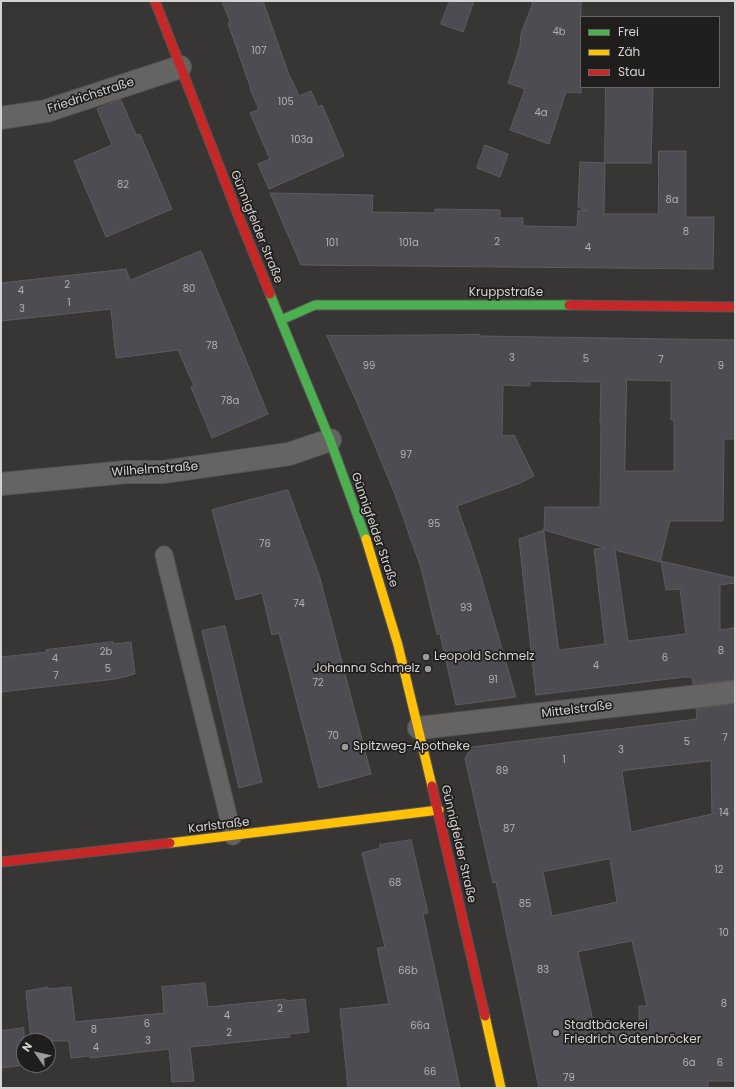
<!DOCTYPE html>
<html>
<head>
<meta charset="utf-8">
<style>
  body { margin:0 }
  #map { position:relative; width:736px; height:1089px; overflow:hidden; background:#383634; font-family:Poppins,sans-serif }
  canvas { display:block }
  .frame { position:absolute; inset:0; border:2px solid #d5d3d1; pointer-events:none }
  .legend { position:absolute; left:580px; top:16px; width:140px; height:72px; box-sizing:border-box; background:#1f1e1c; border:1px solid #686664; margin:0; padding:5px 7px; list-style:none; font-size:12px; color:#d5d3d1 }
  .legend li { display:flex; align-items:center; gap:8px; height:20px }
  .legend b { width:20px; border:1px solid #686664 }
  .north { position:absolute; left:16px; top:1033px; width:40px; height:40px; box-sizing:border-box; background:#1f1e1c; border:1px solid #686664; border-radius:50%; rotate:304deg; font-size:11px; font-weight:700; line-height:16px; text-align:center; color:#d5d3d1 }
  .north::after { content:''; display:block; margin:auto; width:14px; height:18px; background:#9e9c9a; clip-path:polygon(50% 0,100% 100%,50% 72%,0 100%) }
</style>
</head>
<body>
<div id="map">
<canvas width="736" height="1089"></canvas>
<div class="frame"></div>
<ul class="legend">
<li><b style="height:5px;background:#4caf50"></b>Frei</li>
<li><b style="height:5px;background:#ffc107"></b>Zäh</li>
<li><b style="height:5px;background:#c62828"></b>Stau</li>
</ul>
<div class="north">N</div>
</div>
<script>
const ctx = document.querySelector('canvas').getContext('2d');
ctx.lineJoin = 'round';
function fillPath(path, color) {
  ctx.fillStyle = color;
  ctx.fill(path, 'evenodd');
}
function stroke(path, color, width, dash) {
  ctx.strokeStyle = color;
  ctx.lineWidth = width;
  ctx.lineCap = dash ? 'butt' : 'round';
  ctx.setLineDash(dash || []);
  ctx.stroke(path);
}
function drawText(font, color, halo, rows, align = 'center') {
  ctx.font = font + ' Poppins,sans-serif';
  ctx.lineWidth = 3.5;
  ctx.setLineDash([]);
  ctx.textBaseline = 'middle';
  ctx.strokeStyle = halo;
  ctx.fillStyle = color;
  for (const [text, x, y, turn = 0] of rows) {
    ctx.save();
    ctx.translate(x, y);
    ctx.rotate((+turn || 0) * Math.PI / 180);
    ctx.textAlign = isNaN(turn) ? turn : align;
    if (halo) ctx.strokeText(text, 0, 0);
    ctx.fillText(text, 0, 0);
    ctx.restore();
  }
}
const building = new Path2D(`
  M222,1H263L290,78H291L299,96L311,91L318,107L322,105L344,156L269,189L258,164L270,159L250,113L259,109L250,89H251L237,49L239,48L237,49L228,23L230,22Z
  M450,1H474L463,32L441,24Z
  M534,1H581V93L566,92L549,144L510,130L525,89L508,83L520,46L521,34Z
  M606,87H653L651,163H605Z
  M121,100L136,135L140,134L172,209L106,237L74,161L112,145L97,109Z
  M485,145L508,154L500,177L477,168Z
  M659,151H686V217H714L713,269L301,265L270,193L373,195L372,212L435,213V209L500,210V218H523V226L577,227L578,210L588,211L578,207L580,162L605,163L604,214H658Z
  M201,251L268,414L212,438L191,387L194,386L178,350L116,358L111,309L1,321V283L126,269L130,280Z
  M480,335V336L735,340V439H724L723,521H670L660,562L615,550L628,641L686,634L680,589L666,590L661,561L735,578V583L720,585V630L735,628V680L693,684L692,677H685L536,695L519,539L544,530L545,507H600L601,422H600L601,382L530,381V386L503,385L502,436L514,435L534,476L518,484L457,506L478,566L516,697L456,705L440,634H437L421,568L396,497L359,407L327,336ZM627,380L671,381V420H674V471H625ZM544,530L606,548L594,549L605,644L559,650Z
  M288,490L320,578L371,774L319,788L279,633L272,635L262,593L236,600L212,510Z
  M225,626L262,782L239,788L202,631Z
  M113,642V644L131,642L135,674L116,679L1,692V657L47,652L46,650Z
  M735,705V1081H708V1088H539L496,882L493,883L465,758L472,747L697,719L696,709ZM711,761L712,814L631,832L622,771ZM610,859L617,902L552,916L543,872ZM632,941L647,1006H639V1020L595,1030L578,952Z
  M411,840L428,913L423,914L460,1088H348L340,1009L389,1004L377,948L385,947L362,853L380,848V845Z
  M205,983L208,1007L285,999L286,1001L305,999L309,1032L289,1034L290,1037L190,1047L194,1081L172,1082L169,1049L90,1058V1056L71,1058L69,1041H31L26,991L48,987V989L71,987L75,1022L164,1013L162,987Z
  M24,1028V1065L1,1068V1031Z`);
const lane = new Path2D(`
  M164,555L233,836`);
const street = new Path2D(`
  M1,118L46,111L180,67
  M1,484L126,472H163L289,454L330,440
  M419,728L735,692`);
const fast = new Path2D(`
  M270,294L330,440L366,539
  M281,320L315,305H569`);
const slow = new Path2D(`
  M366,539L398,645L432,786
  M170,843L439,810
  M485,1016L501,1088`);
const jam = new Path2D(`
  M155,1L240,220L270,294
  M569,305L735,307
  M432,786L485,1016
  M1,862L170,843`);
const markers = [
  [426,657,4,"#9e9c9a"],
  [428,669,4,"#9e9c9a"],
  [345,747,4,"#9e9c9a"],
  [556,1033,4,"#9e9c9a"]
];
const numberNames = [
  ["4b",559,32],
  ["107",259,51],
  ["105",286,102],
  ["4a",541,113],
  ["103a",302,140],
  ["82",123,185],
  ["8a",672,200],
  ["8",686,232],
  ["2",497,242],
  ["101",332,243],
  ["101a",409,243],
  ["4",588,248],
  ["2",67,285],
  ["80",189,289],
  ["4",21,291],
  ["1",69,303],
  ["3",22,309],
  ["78",212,346],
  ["3",512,358],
  ["5",586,359],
  ["7",661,360],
  ["99",369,366],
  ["9",721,366],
  ["78a",230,401],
  ["97",406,455],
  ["95",434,524],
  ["76",265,544],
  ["74",299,604],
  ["93",466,608],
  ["8",721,651],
  ["2b",106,652],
  ["6",665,658],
  ["4",55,659],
  ["4",596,666],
  ["5",108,669],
  ["7",56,676],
  ["91",493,680],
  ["72",318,683],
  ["70",333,736],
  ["7",725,738],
  ["5",687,742],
  ["3",621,750],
  ["1",564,760],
  ["89",502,771],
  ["14",724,813],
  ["87",509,829],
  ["12",719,870],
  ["68",395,883],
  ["85",525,904],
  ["10",724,933],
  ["83",543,970],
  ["66b",408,971],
  ["8",724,1004],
  ["2",280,1009],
  ["4",227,1016],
  ["6",147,1024],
  ["66a",420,1026],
  ["8",94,1030],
  ["2",229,1033],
  ["3",148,1041],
  ["4",96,1048],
  ["6a",689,1063],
  ["6",720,1063],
  ["66",430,1072],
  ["79",569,1078]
];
const streetNames = [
  ["Friedrichstraße",91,96,-18],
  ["Günnigfelder Straße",256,227,68],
  ["Kruppstraße",506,293],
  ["Wilhelmstraße",155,470,-4],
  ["Günnigfelder Straße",374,530,71],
  ["Mittelstraße",577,710,-7],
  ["Karlstraße",219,826,-7],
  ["Günnigfelder Straße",458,844,77]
];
const poiNames = [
  ["Leopold Schmelz",434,657],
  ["Johanna Schmelz",420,669,"right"],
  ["Spitzweg-Apotheke",353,747],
  ["Stadtbäckerei",564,1026],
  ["Friedrich Gatenbröcker",564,1040]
];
fillPath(building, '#4d4c53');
stroke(building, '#5d5c5c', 1);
stroke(lane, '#565453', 19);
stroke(street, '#565453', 24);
stroke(fast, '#565453', 11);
stroke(slow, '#565453', 11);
stroke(jam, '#565453', 11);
stroke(lane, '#656463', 17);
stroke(street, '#656463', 22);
stroke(fast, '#4caf50', 9);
stroke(slow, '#ffc107', 9);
stroke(jam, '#c62828', 9);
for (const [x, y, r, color] of markers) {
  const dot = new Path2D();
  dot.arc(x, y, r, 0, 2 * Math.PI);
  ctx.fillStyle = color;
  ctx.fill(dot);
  stroke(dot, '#1f1e1c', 1.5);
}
drawText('10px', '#b3b1b2', null, numberNames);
drawText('12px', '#d5d3d1', '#1f1e1c', streetNames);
drawText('12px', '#d5d3d1', '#1f1e1c', poiNames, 'left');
</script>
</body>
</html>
